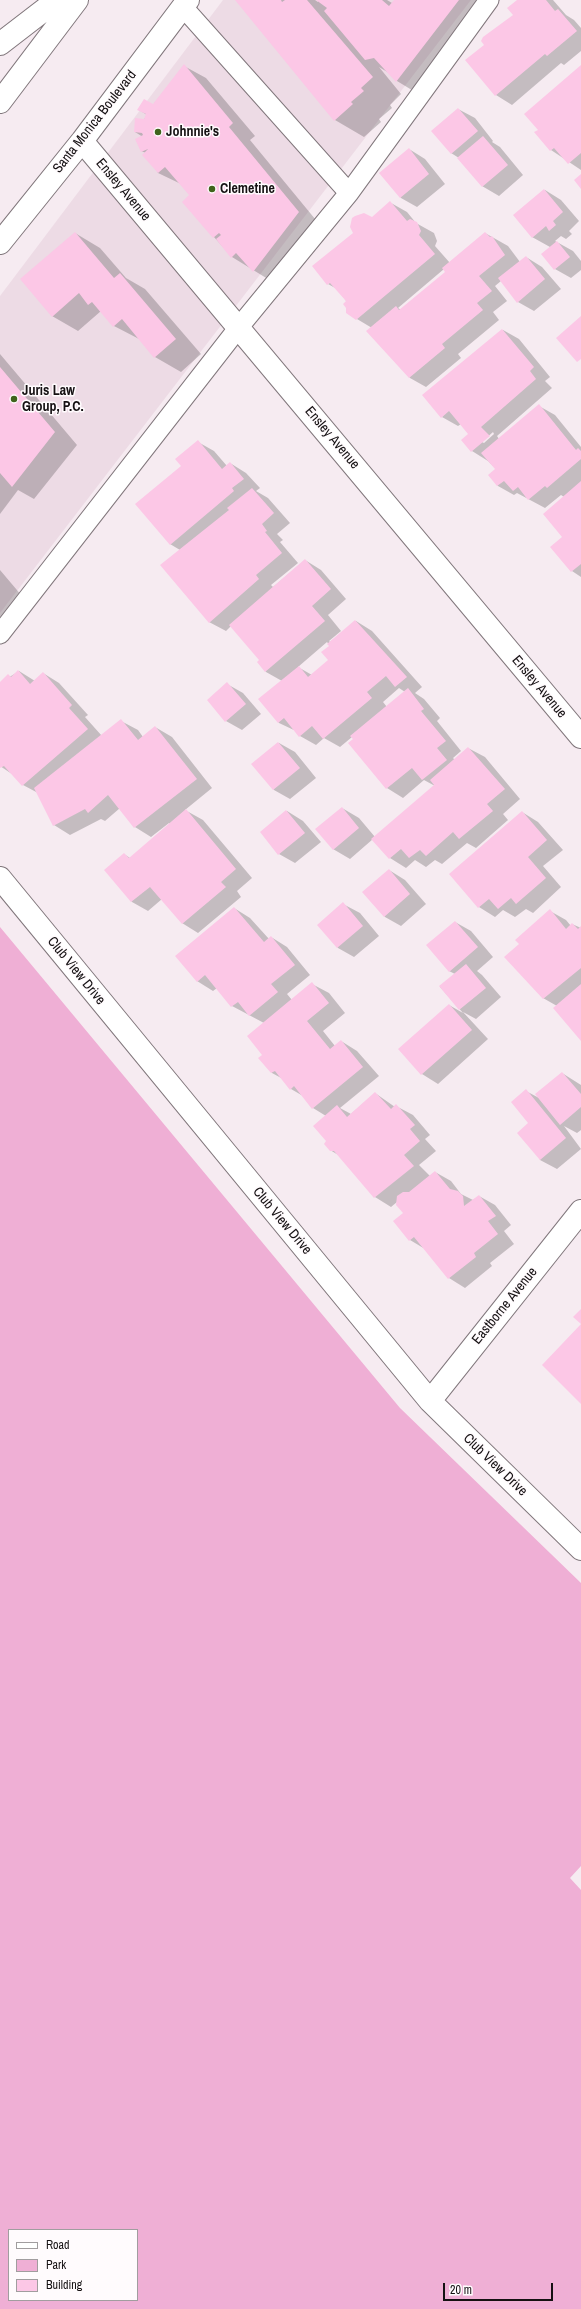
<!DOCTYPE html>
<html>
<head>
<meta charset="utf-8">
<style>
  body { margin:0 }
  #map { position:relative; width:581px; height:2309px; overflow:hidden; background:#f6ebf1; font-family:"Archivo Narrow",sans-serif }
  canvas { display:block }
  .legend { position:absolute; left:8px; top:2229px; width:130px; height:72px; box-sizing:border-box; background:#fffbfd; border:1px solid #a19d9f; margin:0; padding:5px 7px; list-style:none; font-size:12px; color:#151113 }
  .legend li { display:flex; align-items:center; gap:8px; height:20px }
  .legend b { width:20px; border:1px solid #a19d9f }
  .scale { position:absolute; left:443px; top:2283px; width:110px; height:18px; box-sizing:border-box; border:2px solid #151113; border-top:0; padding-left:5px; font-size:12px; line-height:14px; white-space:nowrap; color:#151113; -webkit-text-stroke:3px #fffbfd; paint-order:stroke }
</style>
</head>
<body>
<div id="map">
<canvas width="581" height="2309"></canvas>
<ul class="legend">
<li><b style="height:5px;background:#fff"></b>Road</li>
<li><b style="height:11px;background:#efafd5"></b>Park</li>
<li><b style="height:11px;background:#fcc7e6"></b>Building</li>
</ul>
<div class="scale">20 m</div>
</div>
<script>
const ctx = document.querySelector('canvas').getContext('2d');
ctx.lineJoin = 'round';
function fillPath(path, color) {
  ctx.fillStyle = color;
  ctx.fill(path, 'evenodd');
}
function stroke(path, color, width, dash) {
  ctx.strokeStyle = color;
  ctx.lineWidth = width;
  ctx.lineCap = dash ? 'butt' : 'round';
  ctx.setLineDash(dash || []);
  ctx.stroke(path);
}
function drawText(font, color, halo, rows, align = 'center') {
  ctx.font = font + ' "Archivo Narrow",sans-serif';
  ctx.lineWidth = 3;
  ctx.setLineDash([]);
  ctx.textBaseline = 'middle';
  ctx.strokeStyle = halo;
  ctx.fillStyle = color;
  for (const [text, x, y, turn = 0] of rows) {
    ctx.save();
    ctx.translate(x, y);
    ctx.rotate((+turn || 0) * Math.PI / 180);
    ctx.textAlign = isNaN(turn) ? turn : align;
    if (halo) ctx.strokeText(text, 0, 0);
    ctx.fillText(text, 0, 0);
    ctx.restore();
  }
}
const built = new Path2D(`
  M223,0H471L0,613V296Z`);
const green = new Path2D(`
  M0,927L400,1408L581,1583V1866L570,1878L581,1890V2309H0ZM9,2230H137V2300H9Z`);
const shadow = new Path2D(`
  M236,0H315L318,2V0H387L392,3L395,0H500L425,98L397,81L389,73L379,67L401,94L390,105L392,108L379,119L381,122L364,137L335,120Z
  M519,0H553L566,15L574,20L581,28V51L564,65L561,63L512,105L496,95L467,60L485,45L514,15Z
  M184,66L206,78L255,136L250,140L320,225L276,284L232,257L214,237L190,195L181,184L158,173L146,153L141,151L143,137L135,132L147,115L139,110L153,105Z
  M581,66V170L551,150L540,130L526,114Z
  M458,109L475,118L493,141L492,142L500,147L523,175L499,196L482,186L459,158L451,153Z
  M409,149L425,159L445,184L417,207L401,198L381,173Z
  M545,190L561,200L579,221L569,231L572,234L566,239L561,236L555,241L573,251L581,261V270L571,278L555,269L550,247L532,237Z
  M391,203L407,212L416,223L434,233L437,241L435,246L450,263L485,233L508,246L520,262L526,257L542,267L561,289L534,311L518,302L501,281L495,286L507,301L493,312L499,320L458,354L461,358L426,387L410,378L368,331L372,328L347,313V302L337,289L328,284L372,219ZM444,269L447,272L401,310L398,308Z
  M75,233L100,248L126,278L145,289L201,354L181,372L155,357L141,340L114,326L101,311L78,331L52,316Z
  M503,330L519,339L550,377L545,381L552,388L497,436L499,439L539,406L555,415L581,447V577L572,571L551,547L563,537L564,497L561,495L545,508L517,493L514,495L498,486L489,475L496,469L488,461L472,451L463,440L470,434L461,424L458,426L442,417ZM493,432L494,434L484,443L482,442Z
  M0,354L77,445L34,499L18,490L0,514Z
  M198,442L214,451L227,466L230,463L246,473L260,488L256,491L268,498L290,523L277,534L283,540L280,542L298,563L271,585L273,587L305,560L321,570L346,599L328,615L341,631L329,641L330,642L356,621L372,631L422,687L415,693L424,699L440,718L437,721L461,751L453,758L455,760L468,748L485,757L520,799L503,814L508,820L476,848L467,843L442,864L435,860L426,867L415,860L406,868L390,858L373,839L350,859L333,849L342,808L359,818L375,837L435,786L424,780L403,798L387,788L352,737L340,747L324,738L316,745L300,736L296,731L279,723L259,699L282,681L266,672L258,662L260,660L231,626L226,631L209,622L180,550L170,544L182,466ZM327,642L330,646L329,661L312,675L298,667ZM399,688L405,692L387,707L383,702Z
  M0,570L22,596L0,631Z
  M19,671L35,681L43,673L59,683L88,715L85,717L102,736L121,721L138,730L143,737L155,727L172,737L212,788L185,810L203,820L252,878L237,891L241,897L198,933L182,923L162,899L148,911L132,902L106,870L124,854L130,858L170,824L169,823L151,837L135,827L120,808L105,821L101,819L70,835L54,825L38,793L23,785L15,776L0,766V683Z
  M227,684L243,693L261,714L242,730L226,721Z
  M279,743L295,752L316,778L290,799L274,790L253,764Z
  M287,811L303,821L321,842L295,863L279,854Z
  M522,812L538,822L563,850L543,866L561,887L533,913L526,909L515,917L503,910L495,917L479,907L450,874Z
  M389,870L405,880L426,904L401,926L385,917L364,892Z
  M343,904L360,913L379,936L354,957L338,948L319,925Z
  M234,908L250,918L269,939L271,937L287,947L310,975L287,994L292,1000L312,984L329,993L345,1013L323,1031L335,1046L341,1041L357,1051L379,1076L340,1108L351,1114L375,1093L395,1107L396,1106L413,1115L430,1135L425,1139L436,1151L419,1165L430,1176L435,1172L451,1181L461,1194L473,1200L479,1196L495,1205L511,1225L504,1231L514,1244L490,1263L492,1266L465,1288L449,1278L425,1249L410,1240L404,1214L397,1202L391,1207L375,1197L340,1156L330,1150L327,1140L326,1116L313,1108L303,1096L291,1089L283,1079L272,1073L260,1058L264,1055V1023L232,1006L217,988L213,991L197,981Z
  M550,911L566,920L571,926L572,924L581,928V1040L557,1006L543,998L520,944Z
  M455,922L471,931L493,957L477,971L482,975L501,997L476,1019L463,1012L488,1039L438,1084L422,1074L400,1049L449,1005L463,1013L440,987L455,974L449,971Z
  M562,1073L581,1085V1130L577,1133L564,1126L581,1149L557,1169L540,1160L530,1124L526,1091L539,1098Z`);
const building = new Path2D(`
  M235,0H281L282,2L285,0H307L373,77L361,88L364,91L351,102L353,104L334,121Z
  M316,0H382L389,6L394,0H459L396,82L374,58L365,60L324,11L327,8Z
  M517,0H546L555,11L558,9L577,31L547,56L545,54L495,96L465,60L484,45L481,41L483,37L513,15L507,8Z
  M184,64L233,123L229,127L299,212L253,272L236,253L231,258L216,239L221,235L219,233L213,238L182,202L189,195L165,167L158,173L142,155L148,149L141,152L135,139L143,135L142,133L134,132L135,118L144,119L146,114L137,110L144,99L153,104Z
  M581,65V153L568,164L554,148L550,151L534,132L538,130L524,114Z
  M458,108L478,131L451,154L431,131Z
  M483,136L508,165L482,187L457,158Z
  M409,148L429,174L400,198L379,173Z
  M581,174V189L574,180Z
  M544,189L563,212L553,221L556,225L549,231L546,226L532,238L513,215Z
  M390,201L407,221L410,219L417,222L421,231L419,235L435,254L356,320L346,313V308L343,304L346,301L330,283L327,285L312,266L353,233L350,227L352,218L355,216L364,213L372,217Z
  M75,232L114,278L120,273L176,339L154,358L122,319L113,327L92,302L88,305L79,293L52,317L20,279Z
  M485,232L490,237L492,236L505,255L479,276L492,291L477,303L483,310L442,344L445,348L409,378L366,331L396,306L399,310L445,272L442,268Z
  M557,241L570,257L554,270L541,254Z
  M526,256L545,279L517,303L498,278Z
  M581,316V359L577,362L556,338Z
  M502,329L534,367L530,371L536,379L481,427L490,436L471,452L461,440L468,434L449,411L441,418L422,395Z
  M0,367L55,432L12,487L0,473Z
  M539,404L576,450L578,448L581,451V459L547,488L545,486L528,500L518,487L513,491L504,481L497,486L488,475L495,469L481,453Z
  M198,440L222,469L230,462L244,479L232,488L234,491L170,545L135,504L181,466L175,459Z
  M581,481V564L571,572L550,547L562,537L543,514Z
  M252,488L274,513L262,524L267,531L265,532L282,553L256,575L259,579L209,623L160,565L229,510L227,508Z
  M305,559L331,589L312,606L325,621L265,672L257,662L259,660L229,625Z
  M355,620L407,677L395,687L386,676L367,692L372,698L323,739L312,726L299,737L284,718L278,723L258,699L299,666L308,677L328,660L321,652L329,646L327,644Z
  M18,670L30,684L43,672L72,705L69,708L88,729L22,786L4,766L0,768V682L8,674L11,677Z
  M227,682L246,704L225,722L207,700Z
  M408,688L424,709L421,711L446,741L437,748L447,760L422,780L412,768L386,789L348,743L353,739L350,736Z
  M121,719L138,740L155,726L197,779L134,828L108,795L88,813L85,809L53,826L34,788Z
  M278,742L300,768L273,790L251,764Z
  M468,747L505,789L487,804L493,811L459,839L453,832L426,856L420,850L409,858L401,849L389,859L371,839L434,785L430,780Z
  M342,807L359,828L333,850L315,829Z
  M186,809L236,869L221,882L226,887L182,924L150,887L131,902L104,870L124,853L129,858Z
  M286,810L305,833L278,855L260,832Z
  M522,811L547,840L528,857L546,878L516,904L511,898L498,909L489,899L478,908L449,874Z
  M389,869L410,894L384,917L362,892Z
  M343,902L363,926L337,948L317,925Z
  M234,907L264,942L271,936L295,965L271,984L278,992L249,1016L238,1002L231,1007L205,975L197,982L175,956Z
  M550,909L566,929L572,923L578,929L581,926V968L543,999L504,957L519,944L515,940Z
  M455,921L478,947L449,972L426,945Z
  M466,964L486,988L459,1010L439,986Z
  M312,982L329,1003L307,1021L330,1049L341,1040L363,1067L312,1109L294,1086L290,1090L275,1071L271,1073L258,1058L262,1055L247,1036Z
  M581,984V1041L553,1008Z
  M449,1004L472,1030L421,1075L398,1049Z
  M562,1072L581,1094V1107L560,1125L535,1094Z
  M526,1089L566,1138L540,1160L517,1133L528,1123L511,1102Z
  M375,1092L391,1109L396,1104L415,1125L410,1129L420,1141L404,1155L414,1166L374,1198L334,1151H330L324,1144L326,1141L313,1126L337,1105L347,1117Z
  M435,1171L450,1189L458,1191L463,1196L464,1206L479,1195L496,1216L488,1221L498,1234L474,1253L476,1257L448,1279L414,1237L409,1241L393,1221L403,1213L396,1205L397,1196L403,1192H409Z
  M581,1309V1404L542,1365L581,1324L573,1317Z`);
const service = new Path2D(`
  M183,7L349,193
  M0,634L239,327L349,193L489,0`);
const minor = new Path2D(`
  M82,141L581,737
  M0,243L82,141L188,0
  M0,878L430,1401L581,1549
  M430,1401L581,1211`);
const primary = new Path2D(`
  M0,44L57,0
  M0,102L77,0`);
const markers = [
  [158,132,4,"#3f631c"],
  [212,189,4,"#3f631c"],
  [14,399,4,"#3f631c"]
];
const streetNames = [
  ["Santa Monica Boulevard",95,122,-52],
  ["Ensley Avenue",123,190,50],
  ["Ensley Avenue",332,438,50],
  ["Ensley Avenue",539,687,50],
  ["Club View Drive",76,971,51],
  ["Club View Drive",282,1221,50],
  ["Eastborne Avenue",505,1306,-51],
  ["Club View Drive",495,1465,44]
];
const poiNames = [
  ["Johnnie's",166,132],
  ["Clemetine",220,189],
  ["Juris Law",22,391],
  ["Group, P.C.",22,407]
];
fillPath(built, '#eddbe5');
fillPath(green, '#efafd5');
fillPath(shadow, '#0003');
fillPath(building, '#fcc7e6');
stroke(service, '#81777c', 21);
stroke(minor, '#81777c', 24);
stroke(primary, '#81777c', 24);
stroke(service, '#fff', 19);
stroke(minor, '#fff', 22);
stroke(primary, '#fff', 22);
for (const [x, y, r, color] of markers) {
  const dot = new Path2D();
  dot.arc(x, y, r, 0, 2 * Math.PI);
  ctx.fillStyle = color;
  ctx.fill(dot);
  stroke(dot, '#fffbfd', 1.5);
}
drawText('14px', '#151113', '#fffbfd', streetNames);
drawText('bold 14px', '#151113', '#fffbfd', poiNames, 'left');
</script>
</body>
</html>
